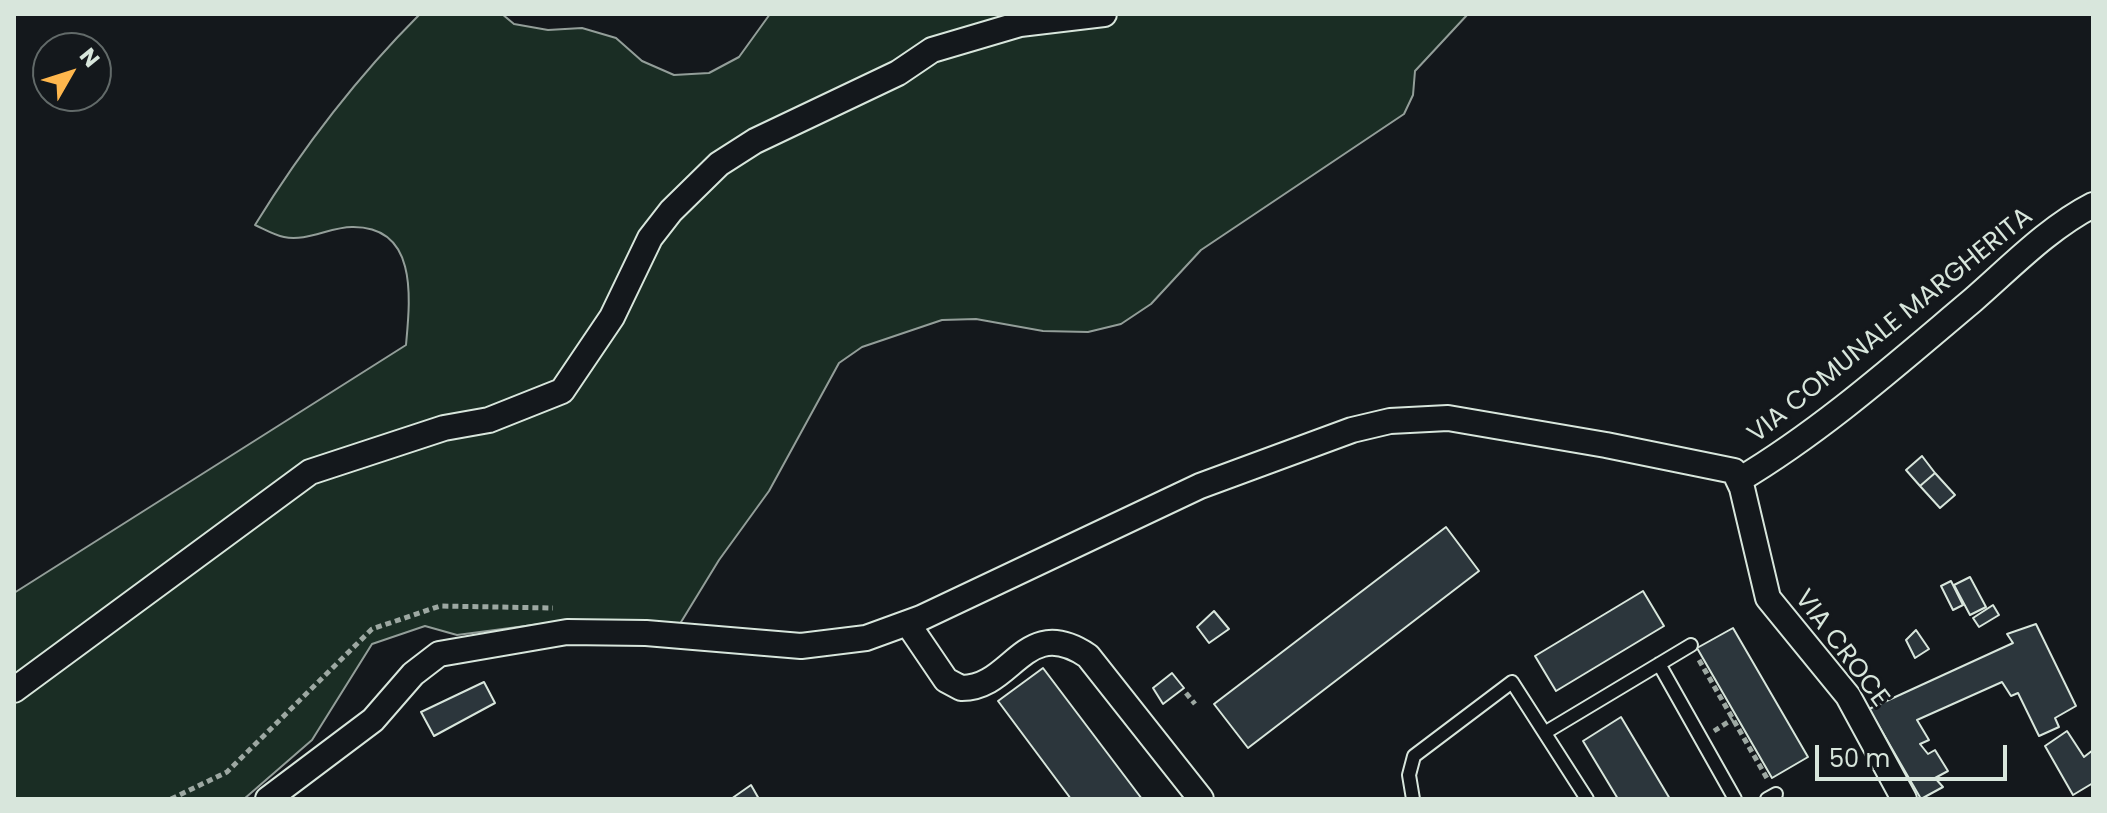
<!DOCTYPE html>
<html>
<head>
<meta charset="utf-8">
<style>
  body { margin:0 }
  #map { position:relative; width:2107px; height:813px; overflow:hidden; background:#14181c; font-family:Poppins,sans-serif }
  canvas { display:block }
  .frame { position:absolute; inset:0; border:16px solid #d8e6dc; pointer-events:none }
  .north { position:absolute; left:32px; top:32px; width:80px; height:80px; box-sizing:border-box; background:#14181c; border:2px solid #626a69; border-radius:50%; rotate:51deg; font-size:22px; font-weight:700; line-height:32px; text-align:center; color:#d8e6dc }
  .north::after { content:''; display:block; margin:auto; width:28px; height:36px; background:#ffb74d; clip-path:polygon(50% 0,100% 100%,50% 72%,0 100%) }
  .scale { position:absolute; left:1815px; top:745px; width:192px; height:36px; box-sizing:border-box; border:4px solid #d8e6dc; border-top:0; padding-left:10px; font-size:24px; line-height:28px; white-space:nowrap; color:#d8e6dc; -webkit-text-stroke:6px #14181c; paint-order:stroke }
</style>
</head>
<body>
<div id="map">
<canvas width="2107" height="813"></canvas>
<div class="frame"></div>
<div class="north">N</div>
<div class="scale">50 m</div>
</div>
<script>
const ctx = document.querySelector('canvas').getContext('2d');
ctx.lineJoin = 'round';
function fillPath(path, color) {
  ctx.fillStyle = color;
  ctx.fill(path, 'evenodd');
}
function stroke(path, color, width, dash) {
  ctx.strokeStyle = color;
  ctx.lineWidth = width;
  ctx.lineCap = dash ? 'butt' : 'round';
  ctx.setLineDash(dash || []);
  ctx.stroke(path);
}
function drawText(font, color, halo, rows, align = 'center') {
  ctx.font = font + ' Poppins,sans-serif';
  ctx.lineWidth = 6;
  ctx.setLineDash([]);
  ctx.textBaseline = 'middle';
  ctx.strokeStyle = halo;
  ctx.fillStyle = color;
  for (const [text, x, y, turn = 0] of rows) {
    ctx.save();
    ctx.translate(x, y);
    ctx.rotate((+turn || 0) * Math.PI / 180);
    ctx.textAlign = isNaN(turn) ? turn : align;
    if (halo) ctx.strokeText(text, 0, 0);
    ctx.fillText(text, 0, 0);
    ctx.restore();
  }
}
const green = new Path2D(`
  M420,14H502L514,24L548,30L582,28L616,38L642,61L674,75L709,73L739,57L770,14H1468L1415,71L1413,95L1404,114L1201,250L1151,304L1121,324L1088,332L1043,331L976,319L942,320L862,347L839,363L769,491L719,560L678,627L571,620L457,635L425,626L372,644L312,740L244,799H14V593L406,345C410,300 419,226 352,227C330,227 306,242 284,237C274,235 264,229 255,225C303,147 355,79 420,14Z`);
const building = new Path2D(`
  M1922,456L1935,473L1920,486L1906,470Z
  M1935,473L1955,495L1940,508L1920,486Z
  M1446,527L1479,571L1248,748L1214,704Z
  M1970,577L1986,607L1970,615L1954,585Z
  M1951,581L1963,605L1953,610L1941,586Z
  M1643,591L1664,626L1556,691L1535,656Z
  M1993,605L1999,615L1979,627L1973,618Z
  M1214,611L1229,629L1209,643L1197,627Z
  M2036,624L2076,706L2055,718L2059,727L2039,736L2018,693L2011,696L2002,682L1917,720L1929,740L1920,744L1928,754L1935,750L1948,771L1935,778L1943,787L1921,799L1869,709L2013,643L2007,634Z
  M1733,628L1808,757L1772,778L1697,648Z
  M1916,630L1929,649L1915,658L1906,640Z
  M1043,668L1142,799H1071L998,701Z
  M1172,673L1184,688L1163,704L1153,688Z
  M484,682L495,703L434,736L421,712Z
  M1621,717L1670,799H1618L1583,741Z
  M2067,731L2084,757L2093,750V783L2073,795L2045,746Z
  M751,785L759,799H731Z`);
const path = new Path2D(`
  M1699,660L1768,780
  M1186,693L1195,704
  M1714,731L1733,719
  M171,799L227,772L372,629L440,606L553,608`);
const service = new Path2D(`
  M1659,664L1735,799
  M1546,732L1691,645
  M1413,799L1409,775L1414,756L1512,682L1587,799
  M1767,799L1776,794`);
const minor = new Path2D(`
  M1739,480C1823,430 1898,363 1973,300C2011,267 2048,228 2093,205
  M908,624L946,680L961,688C1013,689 1024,613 1088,656L1201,799
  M14,690L310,472L444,428L489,420L562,391L612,317L650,238L671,211L719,164L755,141L898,73L932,50L1020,24L1104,14
  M268,799L373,720L413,674L439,654L567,632L646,633L801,646L866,638L921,618L1200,486L1352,430L1390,421L1448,418L1606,445L1734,471L1742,488L1768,598L1848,696L1904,799`);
const streetNames = [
  ["VIA COMUNALE MARGHERITA",1891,326,-39],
  ["VIA CROCE",1841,649,53]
];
fillPath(green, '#1a2d24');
stroke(green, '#939e99', 2);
fillPath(building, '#2c363c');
stroke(building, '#d8e6dc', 2);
stroke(service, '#d8e6dc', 16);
stroke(minor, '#d8e6dc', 28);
stroke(path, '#9da8a2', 5, [6, 4]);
stroke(service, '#14181c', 12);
stroke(minor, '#14181c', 24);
drawText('26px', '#d8e6dc', '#14181c', streetNames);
</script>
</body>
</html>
